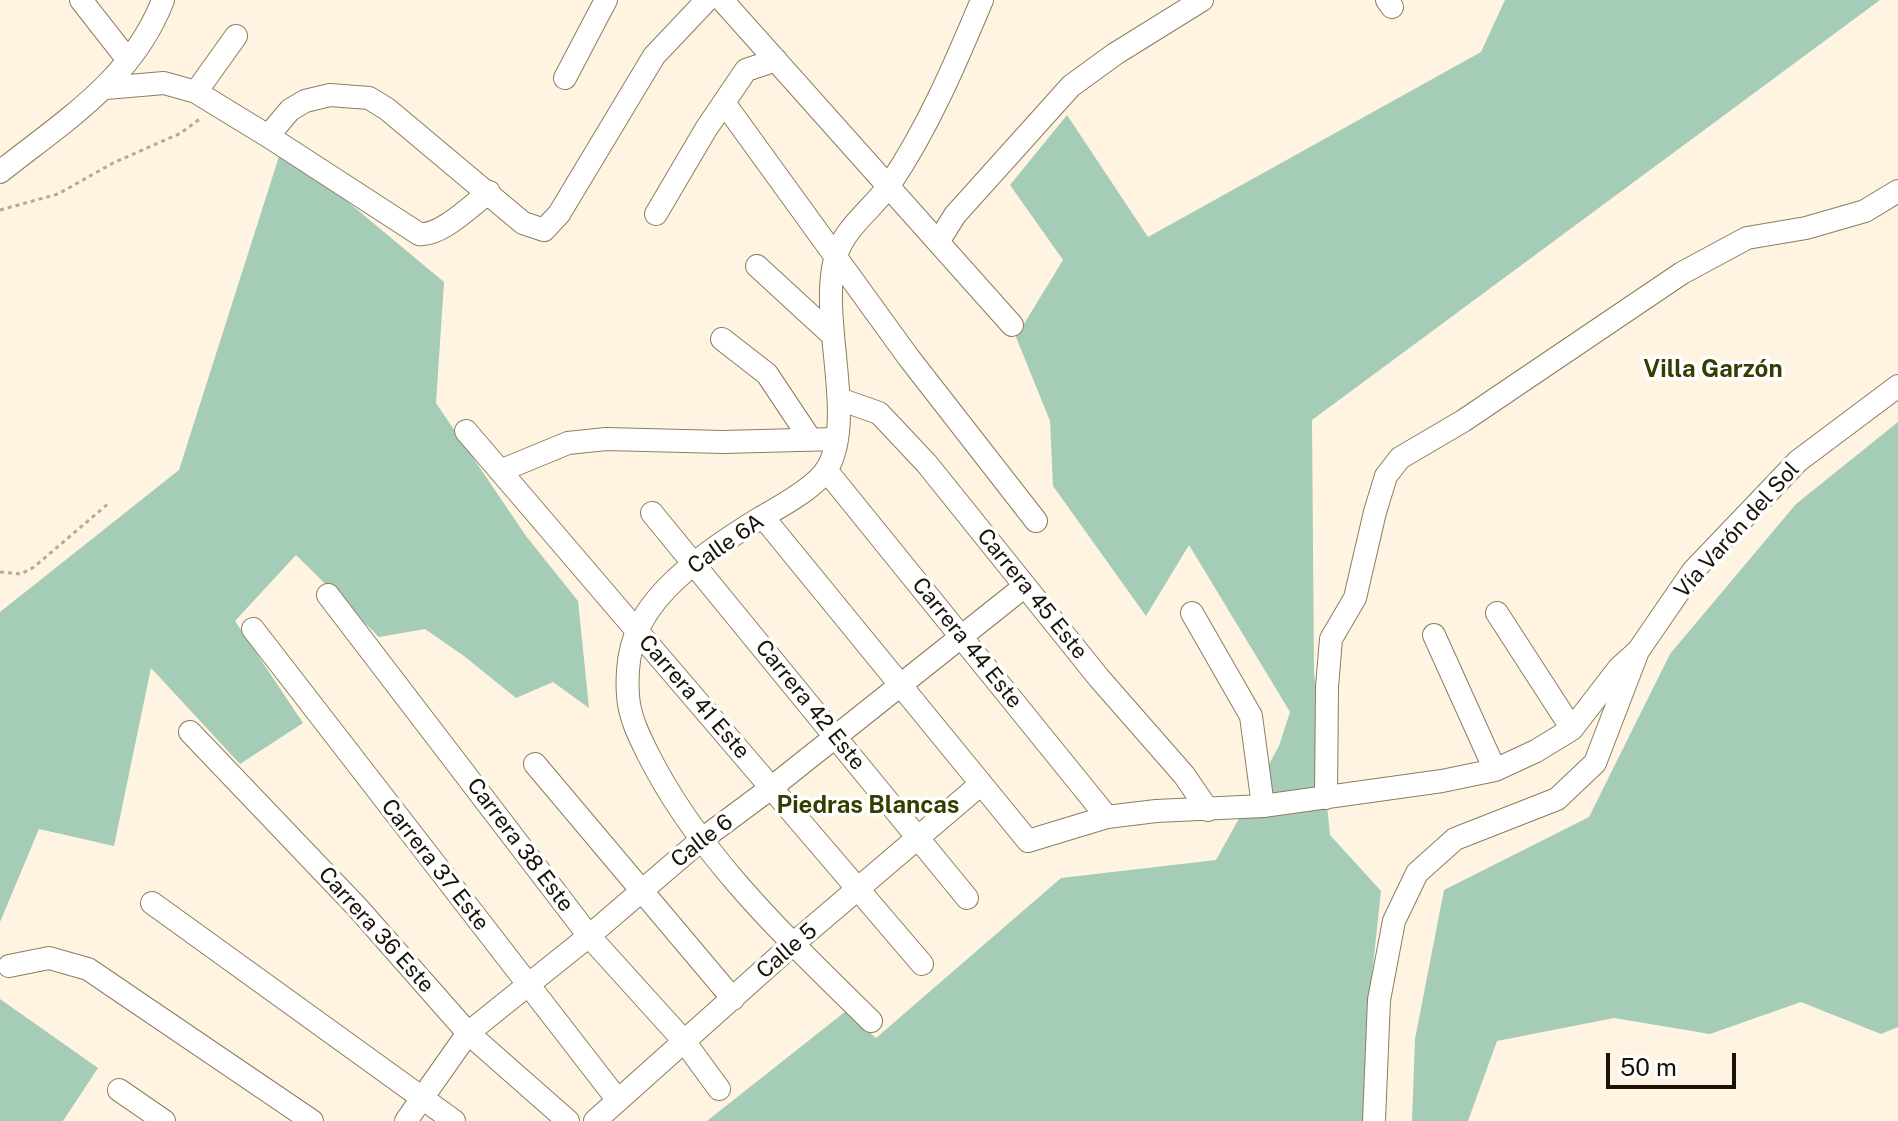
<!DOCTYPE html>
<html>
<head>
<meta charset="utf-8">
<style>
  body { margin:0 }
  #map { position:relative; width:1898px; height:1121px; overflow:hidden; background:#fef4e1; font-family:"Public Sans",sans-serif }
  canvas { display:block }
  .scale { position:absolute; left:1606px; top:1053px; width:130px; height:36px; box-sizing:border-box; border:4px solid #181307; border-top:0; padding-left:10px; font-size:24px; line-height:28px; white-space:nowrap; color:#181307; -webkit-text-stroke:6px #fff; paint-order:stroke }
</style>
</head>
<body>
<div id="map">
<canvas width="1898" height="1121"></canvas>
<div class="scale">50 m</div>
</div>
<script>
const ctx = document.querySelector('canvas').getContext('2d');
ctx.lineJoin = 'round';
function fillPath(path, color) {
  ctx.fillStyle = color;
  ctx.fill(path, 'evenodd');
}
function stroke(path, color, width, dash) {
  ctx.strokeStyle = color;
  ctx.lineWidth = width;
  ctx.lineCap = dash ? 'butt' : 'round';
  ctx.setLineDash(dash || []);
  ctx.stroke(path);
}
function drawText(font, color, halo, rows, align = 'center') {
  ctx.font = font + ' "Public Sans",sans-serif';
  ctx.lineWidth = 7;
  ctx.setLineDash([]);
  ctx.textBaseline = 'middle';
  ctx.strokeStyle = halo;
  ctx.fillStyle = color;
  for (const [text, x, y, turn = 0] of rows) {
    ctx.save();
    ctx.translate(x, y);
    ctx.rotate((+turn || 0) * Math.PI / 180);
    ctx.textAlign = isNaN(turn) ? turn : align;
    if (halo) ctx.strokeText(text, 0, 0);
    ctx.fillText(text, 0, 0);
    ctx.restore();
  }
}
const green = new Path2D(`
  M1505,0H1880L1312,420L1314,672L1330,835L1381,891L1372,975L1365,1121H707L846,1011L876,1038L1061,878L1216,860L1279,746L1290,712L1189,545L1146,616L1053,486L1050,421L1016,337L1063,260L1010,185L1067,115L1148,237L1481,52Z
  M282,147L444,282L436,403L526,536L578,601L589,708L553,682L516,698L464,656L425,629L379,637L296,555L235,621L303,723L240,764L151,668L114,846L39,829L0,922V612L179,470Z
  M1898,422V1027L1881,1034L1801,1002L1710,1034L1614,1018L1497,1041L1468,1121H1412L1415,1039L1444,890L1589,817L1670,654L1796,504Z
  M0,999L98,1068L63,1121H0Z`);
const path = new Path2D(`
  M0,210L58,194L113,163L181,133L201,118
  M0,572L21,574L34,567L109,503`);
const minor = new Path2D(`
  M81,0L128,60
  M722,0L1012,325
  M1387,0L1392,7
  M565,78L606,0
  M106,88L164,83L196,92L268,136L419,234C440,237 472,205 489,192
  M196,92L236,36
  M725,104L909,358L1036,521
  M268,136L290,110L305,101L330,95L369,98L387,109L523,223L544,230L559,214L654,56L707,0
  M0,172C64,121 133,79 163,0
  M656,214L706,129L746,70L776,60
  M938,242L955,215L1071,86L1115,54L1202,0
  M757,266L832,335
  M722,339L767,374L811,440
  M839,399L879,413L927,464L1099,678L1184,775L1208,810
  M466,431L922,964
  M826,470L1107,817
  M500,471L568,443L606,439L723,442L836,439
  M652,513L967,898
  M763,517L1028,841L1107,817L1156,811L1263,806L1442,781L1495,770L1536,751L1572,729L1619,668L1638,651
  M328,595L589,936L684,1041L719,1089
  M1192,613L1251,716L1263,806
  M1497,613L1572,729
  M253,629L617,1099
  M1434,635L1495,770
  M190,732L357,907L468,1033L568,1121
  M535,764L733,999
  M1326,798L1327,687L1331,639L1355,598L1375,512L1386,476L1400,458L1463,421L1682,273L1747,238L1806,228L1865,211L1898,191
  M152,903L454,1121
  M9,966L49,958L88,969L312,1121
  M871,1021C789,940 700,858 648,754C639,736 629,716 628,695C625,651 636,620 667,588C694,560 729,537 762,517C780,507 816,487 827,469C857,419 819,320 835,259C844,227 872,210 890,184C928,128 956,62 982,0
  M119,1090L164,1121
  M406,1121L468,1033L589,936L701,840L771,788L1025,586
  M595,1121L793,944L981,784
  M1374,1121L1379,1000L1394,921L1417,873L1455,839L1557,799L1595,763L1638,651L1693,571L1798,461L1898,386`);
const streetNames = [
  ["Vía Varón del Sol",1737,530,-48],
  ["Calle 6A",726,544,-35],
  ["Carrera 45 Este",1032,594,51],
  ["Carrera 44 Este",967,643,51],
  ["Carrera 41 Este",694,697,49],
  ["Carrera 42 Este",810,705,51],
  ["Calle 6",702,841,-38],
  ["Carrera 38 Este",520,845,53],
  ["Carrera 37 Este",435,865,52],
  ["Carrera 36 Este",376,930,48],
  ["Calle 5",787,951,-41]
];
const neighbourhoodNames = [
  ["Villa Garzón",1713,370],
  ["Piedras Blancas",868,806]
];
fillPath(green, '#a5ccb7');
stroke(minor, '#8c7d5f', 24);
stroke(path, '#b3ab9a', 3, [4, 4]);
stroke(minor, '#fff', 22);
drawText('22px', '#181307', '#fff', streetNames);
drawText('bold 24px', '#353d00', '#fff', neighbourhoodNames);
</script>
</body>
</html>
